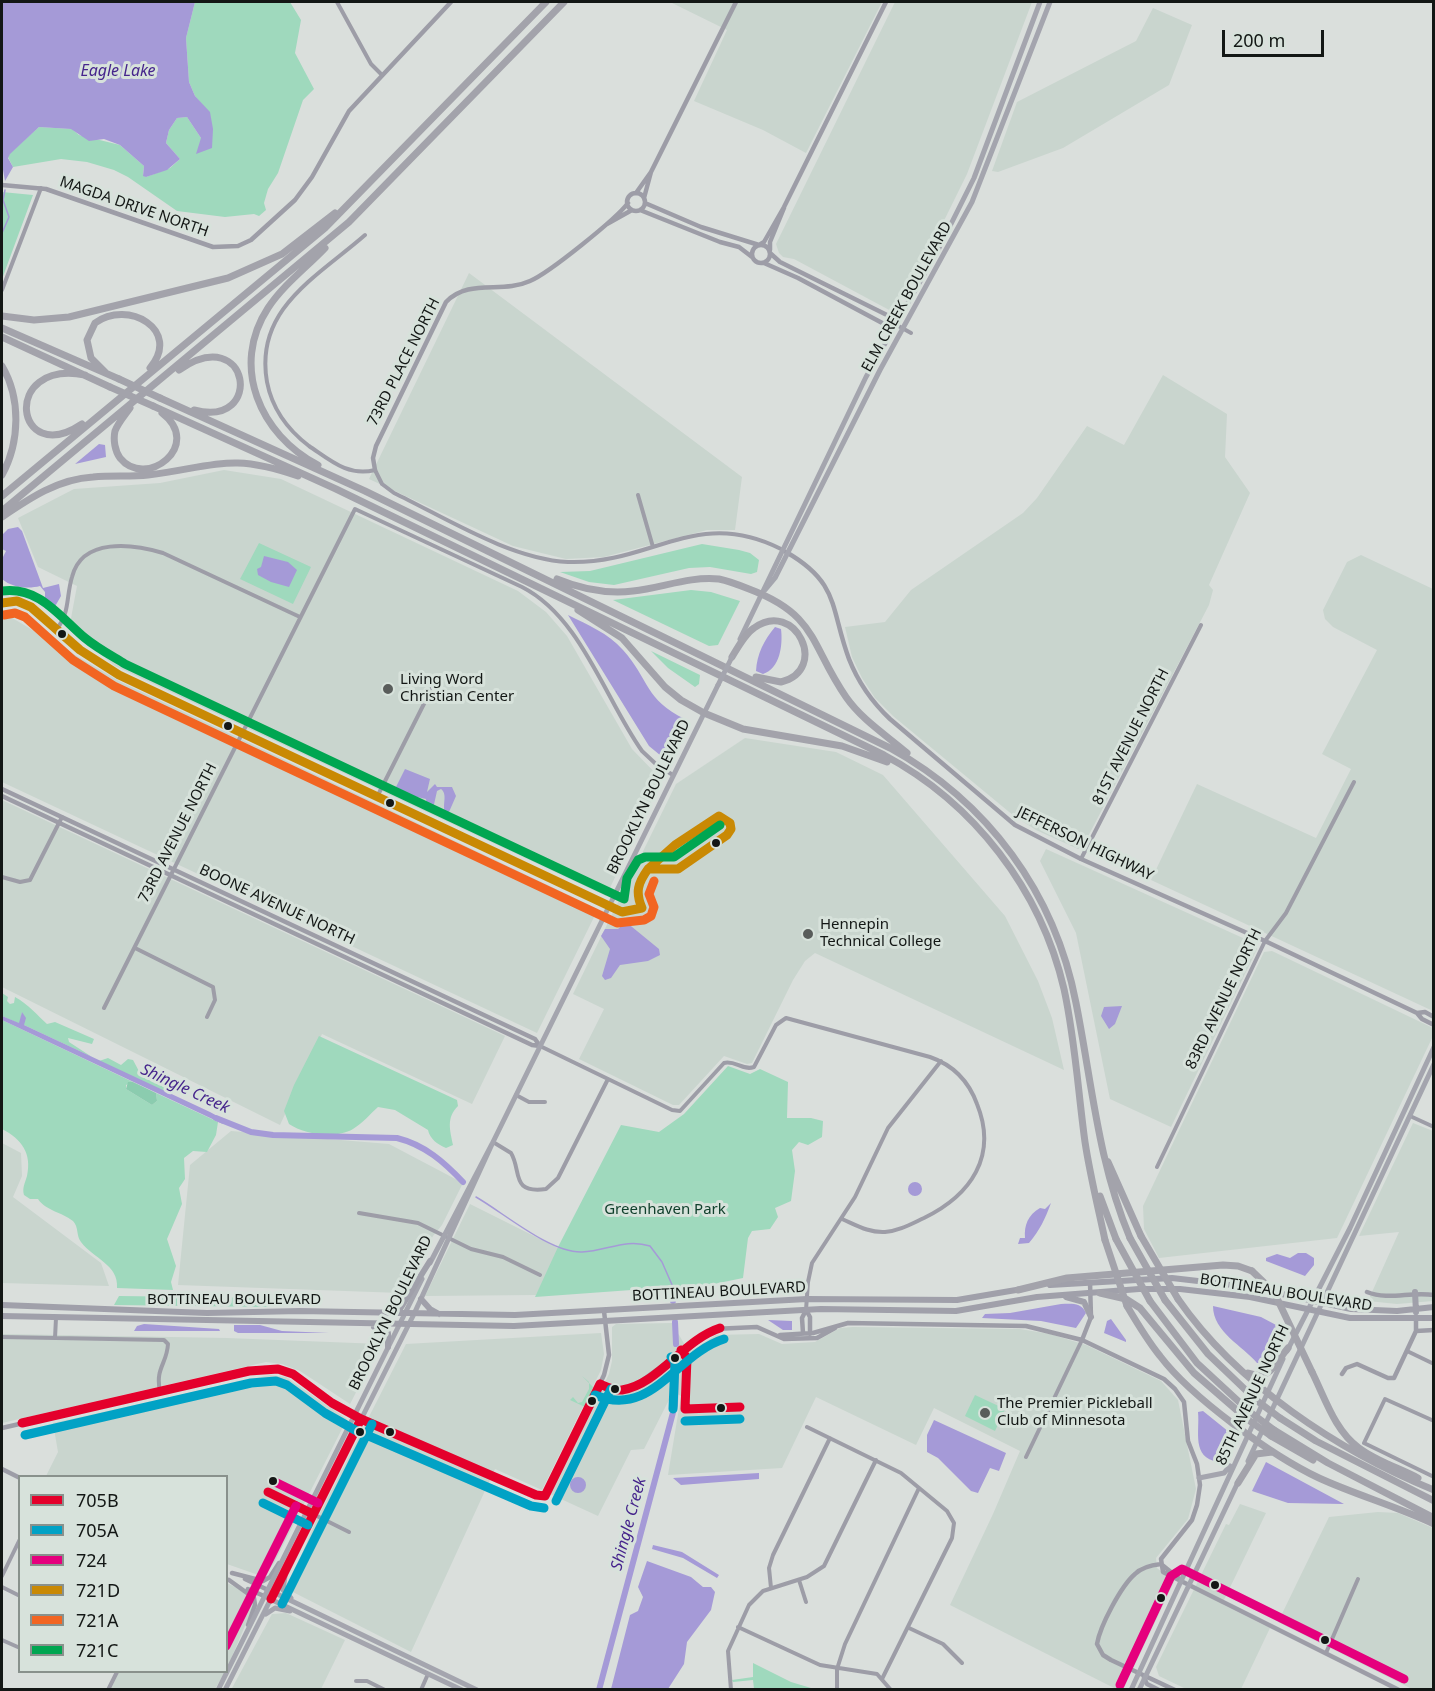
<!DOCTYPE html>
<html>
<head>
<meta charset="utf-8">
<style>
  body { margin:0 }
  #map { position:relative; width:1435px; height:1691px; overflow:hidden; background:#dadfdc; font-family:"Noto Sans",sans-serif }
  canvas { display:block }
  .frame { position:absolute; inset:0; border:3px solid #131715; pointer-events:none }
  .legend { position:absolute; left:18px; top:1475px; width:210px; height:198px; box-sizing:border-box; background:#d7e2db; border:2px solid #89918c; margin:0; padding:8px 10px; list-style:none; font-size:18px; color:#131715 }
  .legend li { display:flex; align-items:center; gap:12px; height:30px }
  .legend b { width:30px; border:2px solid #89918c }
  .scale { position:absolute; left:1222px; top:30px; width:102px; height:27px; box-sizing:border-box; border:3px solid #131715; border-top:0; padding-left:8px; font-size:18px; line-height:21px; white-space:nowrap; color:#131715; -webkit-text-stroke:4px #d7e2db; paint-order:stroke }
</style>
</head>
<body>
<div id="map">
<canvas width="1435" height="1691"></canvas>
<div class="frame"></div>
<ul class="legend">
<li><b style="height:8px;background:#e4002b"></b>705B</li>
<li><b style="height:8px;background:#01a2c5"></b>705A</li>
<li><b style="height:8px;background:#e5007d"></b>724</li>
<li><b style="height:8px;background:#c98904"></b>721D</li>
<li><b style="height:8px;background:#f26522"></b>721A</li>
<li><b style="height:8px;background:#00a651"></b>721C</li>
</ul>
<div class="scale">200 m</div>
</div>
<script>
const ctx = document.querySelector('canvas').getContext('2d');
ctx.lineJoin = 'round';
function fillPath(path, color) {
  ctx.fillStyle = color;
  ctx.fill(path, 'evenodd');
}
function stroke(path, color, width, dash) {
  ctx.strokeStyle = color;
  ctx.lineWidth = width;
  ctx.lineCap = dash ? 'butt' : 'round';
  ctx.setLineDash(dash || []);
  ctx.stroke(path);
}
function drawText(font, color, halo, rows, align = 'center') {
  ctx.font = font + ' "Noto Sans",sans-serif';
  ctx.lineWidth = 6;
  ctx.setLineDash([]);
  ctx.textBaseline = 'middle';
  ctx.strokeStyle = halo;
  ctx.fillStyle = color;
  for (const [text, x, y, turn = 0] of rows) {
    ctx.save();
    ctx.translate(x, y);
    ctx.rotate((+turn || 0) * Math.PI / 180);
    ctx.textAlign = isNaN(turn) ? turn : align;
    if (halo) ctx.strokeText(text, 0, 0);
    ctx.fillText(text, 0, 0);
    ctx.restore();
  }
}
const built = new Path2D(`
  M670,2H882L806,153L763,130L694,101L727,30Z
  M895,2H1032L967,174L932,245L893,312L794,259L783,257L779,253L776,244Z
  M1153,8L1192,25L1169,85L1063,148L998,172L992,171L1017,102L1136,41Z
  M469,273L742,477L735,530H707L604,557L566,559L513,546L369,479Z
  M1163,375L1227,414L1225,457L1250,493L1209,585L1213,590L1209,605L1083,846L1078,849L1036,830L1014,816L893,716L875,698L862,678L852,657L845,627L885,622L911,590L1023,513L1037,498L1087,426L1124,445Z
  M224,470L281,479L518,591L546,612L567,636L632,749L662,780L606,896L115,666L69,629L77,586L38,567L18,518L74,489L160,483Z
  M1361,555L1433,589V1011L1151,880L1197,784L1316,838L1351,769L1322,754L1377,650L1333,627L1325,619L1323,610L1347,562Z
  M2,612L121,682L598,909L537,1033L2,782Z
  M745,738L836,752L883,775L1005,916L1038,981L1052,1018L1064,1070L815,953L805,961L793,980L752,1063L747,1064L724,1056L679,1105H673L579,1059L604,1009L573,994L676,784Z
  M2,800L505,1036L472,1104L322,1034L280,1125L2,987Z
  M1046,849L1254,943L1257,949L1171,1127L1110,1099L1076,933L1040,861Z
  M1272,951L1433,1028V1036L1337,1238L1159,1258L1144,1229L1143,1206L1264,952Z
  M1413,1123L1433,1131V1301L1397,1304L1368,1301L1399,1232L1359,1236Z
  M231,1131L389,1144L463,1183L442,1225L433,1236L418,1267L401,1293L178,1285L190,1165Z
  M2,1143L21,1153L22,1176L13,1197L101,1263L109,1286L2,1283Z
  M470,1204L560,1249L536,1295L425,1296Z
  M672,1323L689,1352L716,1335L759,1334L782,1344L815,1342L840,1328L853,1327L1020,1329L1050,1334L1086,1345L1161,1381L1178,1400L1196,1489L1188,1519L1156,1558L1157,1568L1174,1582L1123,1690L1116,1689L950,1605L993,1514L1020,1451L934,1408L916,1445L816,1397L782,1468L668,1475L681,1396L673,1392L644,1449L631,1450L598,1516L550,1494L609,1374L612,1361V1327L616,1324Z
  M601,1333L604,1354L601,1370L542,1490L495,1469L411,1652L287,1589L315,1523L406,1344Z
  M2,1334L227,1338L381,1344L350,1404L300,1371L282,1364L266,1362L2,1423Z
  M270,1375L286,1377L347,1419L274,1563L264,1577L227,1564L226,1476H46L58,1452L53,1423Z
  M1240,1504L1266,1513L1222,1604L1270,1628L1241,1689H1186L1159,1676L1156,1667L1226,1524L1229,1525Z
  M1378,1512L1398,1513L1433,1528V1689H1412L1278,1622L1329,1517Z
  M227,1583L251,1595L254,1605L227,1668Z
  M286,1613L345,1640L321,1689L231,1690L272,1614Z
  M119,1672H225L215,1689L110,1690Z`);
const green = new Path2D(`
  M195,2H290L301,20L295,53L314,89L303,100L278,173L268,189L264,203L266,210L259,216L254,214L225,217L177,211L128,177L114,170L87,162L61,159L13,167L8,157L10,153L39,127L72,129L79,135L120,145L144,166L143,175L146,177L170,168L180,159L166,143L169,130L177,118L187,117L201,138L212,144L210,115L195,96L189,82L186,38Z
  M2,192L33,195L2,279Z
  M259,543L311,567L293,604L240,579Z
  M702,544L739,550L750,553L759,560L757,572L751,574L710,567L689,568L614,585L589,582L560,572L590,571Z
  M691,590L711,592L740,601L718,645L709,646L613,600Z
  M651,651L700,675L699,684L695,687L668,668Z
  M2,993L8,997L7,1001L10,1004L14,1003L15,997C28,1004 37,1015 47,1024L55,1022L94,1039L92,1044L68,1038L69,1042L92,1057L24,1025L22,1012L20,1024L2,1016Z
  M2,1020L133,1082L126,1085V1089L152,1105L157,1101L156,1093L218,1122L216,1135L207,1152L193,1151L184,1158L185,1179L179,1188L182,1204L167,1239L176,1266L171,1282L173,1290L117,1288C119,1265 93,1258 81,1242C76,1236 79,1227 73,1221C62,1212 46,1211 38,1199H30L24,1195C22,1188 25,1183 27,1176C32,1154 22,1139 2,1129Z
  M319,1036L457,1100L458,1106C446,1118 450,1130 453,1145L446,1148C437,1144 430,1139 428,1130L395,1110L378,1107C370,1114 363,1123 353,1129C336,1139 305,1135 289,1124L284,1111L294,1085Z
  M108,1058L121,1065L128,1059L133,1060L141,1075L168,1089L171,1095L99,1061Z
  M728,1066L750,1074L760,1069L788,1082L787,1118H811L823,1121L822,1137L808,1145L799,1142L792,1150L795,1171L791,1201L775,1208L778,1217L770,1229L752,1231L748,1238L743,1278L714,1284L535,1297L558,1247L621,1125L659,1132L684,1114Z
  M119,1296L271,1298L273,1304L268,1307L114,1305Z
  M582,1376L593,1387L585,1407L570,1400L573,1397L578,1403L582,1402L589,1389V1382Z
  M975,1395L1005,1409L995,1431L965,1416Z
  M753,1663L791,1682L811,1688V1689H754L753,1680L733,1682L732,1680L753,1677Z`);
const forest = new Path2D(`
  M128,1082H133L156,1093L157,1101L152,1105L126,1089Z`);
const water = new Path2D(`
  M2,2H195L186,38L189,82L195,96L210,112L213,129L212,148L196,154L201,138L187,117L177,118L169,130L166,143L180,159L167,170L146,177L143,176L144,166L120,145L104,139L89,141L71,129L39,127L10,154L8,158L13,167L5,181L2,164Z
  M99,444L105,445L106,457L75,464Z
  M18,527L22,531L43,588L59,584L61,596L53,610L45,608V592L40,586C29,589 12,588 2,579V559L6,551L2,549V535L8,529Z
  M264,556L288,562L297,570L289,587L271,582L258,575L257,569L261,567Z
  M568,615C588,625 608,633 623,650C649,679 645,700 685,719L666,760L649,746Z
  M775,627L781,629C783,645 780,669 763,674L756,671C757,654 764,640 775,627Z
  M405,769L430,779L427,792L435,784L437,787H452L456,796L449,812H445C442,805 448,794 441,789L437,791L433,809L427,807L426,799L413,796L396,787Z
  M626,922L659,949L660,955L648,961L620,965L611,978L605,980L602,976L610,949L601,936L605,929H618Z
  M1122,1006L1115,1024L1109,1029L1101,1016L1104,1007Z
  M22,1012L26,1018L24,1025L210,1112L221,1118L223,1124L2,1020V1016L19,1023Z
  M908 1189a7 7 0 1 1 14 0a7 7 0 1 1-14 0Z
  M1051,1203C1045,1219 1040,1230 1029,1243L1018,1244L1020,1238H1025C1024,1225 1028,1215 1040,1208L1045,1209Z
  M1298,1253H1306L1314,1258V1265L1305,1276L1266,1261V1258L1277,1254L1290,1258Z
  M1061,1304C1071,1304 1081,1302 1086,1313L1076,1328L1041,1321L982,1318L985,1314L1010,1313Z
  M1213,1306L1261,1317L1278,1326C1280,1342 1269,1351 1262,1363H1257C1243,1346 1213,1332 1213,1306Z
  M1111,1319L1126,1340V1342L1104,1333L1107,1321Z
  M768,1320L792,1321V1330H783Z
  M144,1324L219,1329L220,1331H134L137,1326Z
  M234,1325H260L282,1331L329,1333H238L234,1331Z
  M1203,1411L1234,1436L1218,1462C1191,1457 1200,1432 1198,1412Z
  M934,1420L1006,1453L999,1471L990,1468L978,1493L971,1491L938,1458L927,1452V1435Z
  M1266,1462L1344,1504L1288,1503L1252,1491Z
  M759,1473V1479L681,1485L673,1478Z
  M570 1485a8 8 0 1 1 16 0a8 8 0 1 1-16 0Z
  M653,1545L682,1552L719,1575L717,1578L683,1558L652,1549Z
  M647,1561L691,1577L703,1587H711L715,1592L711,1610L687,1642L684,1664L668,1689H611L630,1615L638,1611L643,1597L638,1587Z`);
const stream = new Path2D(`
  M2,233L9,217L3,200L5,190
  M476,1197C504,1213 550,1253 582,1252C607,1251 625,1238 650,1246L662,1262L673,1287`);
const river = new Path2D(`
  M216,1118L251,1132L273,1135L397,1138C425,1145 444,1162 463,1182
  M673,1292V1301
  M675,1322L676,1344
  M599,1690L675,1405L676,1364`);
const minor = new Path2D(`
  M337,2L371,64L382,75
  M365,235C317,277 254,309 267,382C272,408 288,430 309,446C330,460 348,477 375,470L382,484L394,493C446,518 510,559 568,562C652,565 696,506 781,549
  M2,290L41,188
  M895,324L911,333
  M638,495L653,547
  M57,629C70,612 66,597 72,577C82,537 133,544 163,553L300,617
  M377,797L438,676
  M1081,859L1201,625
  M2,877L20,882L30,880L62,817
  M135,948L213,987L215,1000L207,1017
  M104,1008L355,509L522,587C581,617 605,699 642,751L658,766L673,775
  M540,1046L672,1110L680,1111L724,1063C735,1060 743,1071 754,1067L776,1025L786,1018L930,1057C953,1065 969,1082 977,1104C998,1156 971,1195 924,1218C911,1224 899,1231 885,1232C869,1233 856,1225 842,1219
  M516,1095L529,1102H545
  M1410,1116L1434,1127
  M493,1142L511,1153C522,1171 510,1194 546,1189L558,1178L608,1079
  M1157,1167L1265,941L1286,913L1354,782
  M359,1213L418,1223L471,1249L503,1257L540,1275
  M806,1310L808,1282L812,1263L855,1197L888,1128L941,1061
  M2,1337L164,1340L168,1344C167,1364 155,1368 160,1391
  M55,1338L56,1318
  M1407,1351L1434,1364
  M1434,1421L1385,1399L1364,1443L1434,1477
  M807,1427L901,1473L947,1511L954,1523L952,1538L882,1679
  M1026,1457L1082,1340
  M268,1492L307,1511
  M313,1514L349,1532
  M2,1576L20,1539
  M799,1580L806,1602
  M2,1587L20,1596
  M771,1588L769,1568L773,1555L830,1438
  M738,1627L820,1665L877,1674L891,1690
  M909,1628L943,1644L962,1663
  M2,1640L20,1648
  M1326,1653L1358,1579
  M356,1681H367L385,1690
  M108,1690L117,1672
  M421,1690L428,1674
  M731,1690L728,1651L749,1605L763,1591L807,1577L824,1566L876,1460
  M837,1690V1669L845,1644L919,1488`);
const tertiary = new Path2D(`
  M2,185L46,189L213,247L238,246L251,240L295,200L312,177L349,111L451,2
  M636,193L651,172
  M627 202a9 9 0 1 1 18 0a9 9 0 1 1-18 0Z
  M644,198L651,172L736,2
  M645,203L701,227L759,245L764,242L784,207L886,2
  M640,210L720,242L739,247L752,257
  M607,224L632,210
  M752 254a9 9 0 1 1 18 0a9 9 0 1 1-18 0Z
  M770,250V242L784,208
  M764,263L798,278L886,325L895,324L891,317L780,262L770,253
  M375,470L373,458L376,446L446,302C469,278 502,294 530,281C549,273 616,219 628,203
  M786,552C840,583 830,608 849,659C858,682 872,702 890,719L1015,825L1081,859L1265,941L1417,1013L1422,1019L1434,1025
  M2,603L17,601L31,607L80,650L119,675L609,906
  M2,789L535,1039L540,1046
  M2,796L532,1045L540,1046
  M1417,1013L1425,1012L1434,1017
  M1367,1292C1389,1301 1410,1291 1434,1295
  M806,1310L810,1317V1334
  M1416,1331L1434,1330
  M803,1333L802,1318L806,1310
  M780,1335L813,1333L848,1323L1026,1326L1082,1340L1164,1379L1175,1389L1184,1402L1188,1441L1197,1464L1200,1485L1197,1505L1192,1520L1161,1559L1163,1572L1399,1690
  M1082,1340L1091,1317L1090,1282
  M1342,1374L1346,1368L1357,1364L1388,1378H1394L1416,1331V1319
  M600,1384L619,1390L633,1387L713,1329L757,1327L784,1339L817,1338L835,1328
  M2,1428L249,1371L265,1368L285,1371L332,1403L378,1427L542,1496L549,1491L604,1375L609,1355L604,1311
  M2,1469L20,1478
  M1161,1564C1152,1565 1142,1567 1135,1574C1121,1586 1100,1626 1097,1644L1103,1655L1111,1660L1175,1690
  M1161,1564L1182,1581
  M232,1573L263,1581L270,1577L279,1563
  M245,1579L268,1590
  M229,1580L254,1598L255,1605L248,1625
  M248,1589L264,1596
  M1144,1678L1147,1684L1159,1690`);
const secondary = new Path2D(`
  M765,590L775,578L880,370L972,202L1050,2
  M740,639L866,377L939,248L974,178L1040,2
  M430,1263L492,1144
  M1287,1351L1350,1228L1434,1047
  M1248,1461L1434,1064
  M1199,1478L1224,1473L1230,1466
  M285,1576L283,1590L291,1598
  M273,1592L477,1690
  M268,1598L462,1690
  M266,1614L275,1608L290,1611
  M218,1690L422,1279
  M225,1690L414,1314L493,1142L718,685
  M1131,1690L1283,1359
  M1139,1690L1239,1480`);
const trunk = new Path2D(`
  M1050,1285L1172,1278L1250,1287L1351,1309L1397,1311L1434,1307
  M1415,1292L1416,1312
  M1066,1297L1084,1302L1091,1317
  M421,1299L430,1309L439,1314
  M2,1305L207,1313L300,1311L515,1315L807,1299L957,1300L1022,1289
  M393,1313L400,1309L430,1261
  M2,1316L514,1326L821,1309L956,1311L1037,1297L1139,1289H1180L1250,1297L1350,1318H1434
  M374,1327L388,1333V1347`);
const motorway = new Path2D(`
  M2,316L34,320L69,317L228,278L282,254L335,213
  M2,328L119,379
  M2,337L110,387
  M2,366C21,398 20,442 2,475
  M179,370C250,321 265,429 194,410
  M106,373L91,358L87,340L95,323C128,299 182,330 150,368
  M160,398L365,491L890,748C988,802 1055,893 1076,1003C1092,1083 1098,1162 1130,1238
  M153,406L336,489L884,755C974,803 1041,890 1064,989C1075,1039 1078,1091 1085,1142C1090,1175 1098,1207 1105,1240
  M130,408C125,415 118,423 115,431C113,440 115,451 120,458C146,490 204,445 162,413
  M82,424C15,469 0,359 85,375
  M318,465C260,435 230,366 268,308C283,285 307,267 325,248
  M2,496L325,228L546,2
  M2,511L349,222L564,2
  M2,517C30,498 58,479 93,477C112,475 130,477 148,475C214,467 229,452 298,476
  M557,579C581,589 607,594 633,591C662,588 689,576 719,579C729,581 739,585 749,589C818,615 810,645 846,697C862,720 886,735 907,753
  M578,610L622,638L665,687L681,700L704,713L743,729L842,746L887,762
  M732,657C738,647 745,634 754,628C795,598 830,670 781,682L756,677
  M1108,1162L1141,1236
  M1100,1196L1116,1239
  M1018,1290L1067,1278L1223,1265L1238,1266L1252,1271
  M1100,1293L1126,1299L1140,1308L1194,1373L1247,1419
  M1178,1299C1237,1384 1338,1451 1434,1490
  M1165,1300L1208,1354L1256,1400
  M1150,1301L1197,1363L1250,1412
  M1127,1306C1137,1323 1147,1340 1160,1356C1191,1397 1272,1456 1319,1478C1356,1495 1396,1506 1434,1524
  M1312,1372C1325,1398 1335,1431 1359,1448C1376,1461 1399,1468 1418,1478
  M1248,1373C1272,1381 1275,1363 1288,1348
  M1280,1418L1316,1441L1434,1501
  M1274,1430L1328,1463L1434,1518
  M1271,1436L1313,1460
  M1238,1483L1256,1454L1272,1452`);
const secondaryBridge = new Path2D(`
  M718,685L732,657`);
const motorwayBridge = new Path2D(`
  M119,379L160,398
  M110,387L153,406
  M1141,1236L1178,1299
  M1130,1238L1165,1300
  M1116,1239L1150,1301
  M1105,1240L1127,1306
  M1252,1271L1274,1292L1312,1372
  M1256,1400L1280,1418
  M1250,1412L1274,1430
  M1247,1419L1271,1436`);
const bus1 = new Path2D(`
  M681,1350L687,1358L685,1409
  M600,1384C607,1387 615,1391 622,1390C658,1385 683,1340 720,1328
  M685,1409L740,1407
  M22,1423L249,1371L278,1369L293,1374L332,1403L361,1419L536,1495L545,1496
  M268,1492L313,1514
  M545,1496L600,1384
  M271,1599L361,1419`);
const bus2 = new Path2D(`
  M671,1357L675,1362L673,1409
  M595,1395C652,1419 676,1354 724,1339
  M685,1421L740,1419
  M25,1435L251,1383L276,1381L287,1385L325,1413L355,1430L531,1506L544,1508
  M556,1501L611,1389
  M263,1503L308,1525
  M282,1604L372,1424`);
const bus3 = new Path2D(`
  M273,1481L318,1503
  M226,1646L296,1506
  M1120,1685L1171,1576L1182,1569L1404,1679`);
const bus4 = new Path2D(`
  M2,603L17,601L31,607L80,650L119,675L622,912L642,908C635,892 638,883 648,869
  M719,816L730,823L731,829L727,835L678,869H648L675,845Z`);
const bus5 = new Path2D(`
  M4,615L15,613L25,617L73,660L114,686L617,923L644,920L651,916L654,907L649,894L654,881`);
const bus6 = new Path2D(`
  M2,591C39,586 59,616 85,638C97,648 112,656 125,664L624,899L627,878L638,860L645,857H674L720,825`);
const markers = [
  [62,634,5,"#131715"],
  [388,689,6,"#595d5b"],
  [228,726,5,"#131715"],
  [390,803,5,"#131715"],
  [716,843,5,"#131715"],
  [808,934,6,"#595d5b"],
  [675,1358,5,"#131715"],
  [615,1389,5,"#131715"],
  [592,1401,5,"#131715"],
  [721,1408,5,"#131715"],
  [985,1413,6,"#595d5b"],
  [360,1432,5,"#131715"],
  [390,1432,5,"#131715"],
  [273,1481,5,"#131715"],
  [1215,1585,5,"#131715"],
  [1161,1598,5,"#131715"],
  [1325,1640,5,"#131715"]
];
const streetNames = [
  ["MAGDA DRIVE NORTH",134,207,19],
  ["ELM CREEK BOULEVARD",907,297,-61],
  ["73RD PLACE NORTH",404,362,-63],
  ["81ST AVENUE NORTH",1131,737,-63],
  ["BROOKLYN BOULEVARD",649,797,-64],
  ["73RD AVENUE NORTH",178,833,-63],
  ["JEFFERSON HIGHWAY",1085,844,26],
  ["BOONE AVENUE NORTH",277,905,25],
  ["83RD AVENUE NORTH",1224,999,-64],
  ["BOTTINEAU BOULEVARD",719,1292,-3],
  ["BOTTINEAU BOULEVARD",1286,1293,9],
  ["BOTTINEAU BOULEVARD",234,1300],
  ["BROOKLYN BOULEVARD",391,1313,-64],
  ["85TH AVENUE NORTH",1253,1395,-65]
];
const poiNames = [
  ["Living Word",400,680],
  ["Christian Center",400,697],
  ["Hennepin",820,925],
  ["Technical College",820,942],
  ["The Premier Pickleball",997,1404],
  ["Club of Minnesota",997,1421]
];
const parkNames = [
  ["Greenhaven Park",665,1210]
];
const waterNames = [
  ["Eagle Lake",118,71],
  ["Shingle Creek",185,1089,25],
  ["Shingle Creek",629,1524,-75]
];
fillPath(built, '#c9d5ce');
fillPath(green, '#9fd9bd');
fillPath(forest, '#8bccaf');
fillPath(water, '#a59ad7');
stroke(stream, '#a59ad7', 1.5);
stroke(river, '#a59ad7', 6);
stroke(minor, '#9d9da7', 4);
stroke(tertiary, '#9d9da7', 4.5);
stroke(secondary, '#a4a5ae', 5);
stroke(trunk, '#a0a0aa', 6);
stroke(motorway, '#a3a3ab', 7);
stroke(secondaryBridge, '#a4a5ae', 5);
stroke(motorwayBridge, '#a3a3ab', 7);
stroke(bus1, '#e4002b', 9);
stroke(bus2, '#01a2c5', 9);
stroke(bus3, '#e5007d', 9);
stroke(bus4, '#c98904', 9);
stroke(bus5, '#f26522', 9);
stroke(bus6, '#00a651', 9);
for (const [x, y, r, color] of markers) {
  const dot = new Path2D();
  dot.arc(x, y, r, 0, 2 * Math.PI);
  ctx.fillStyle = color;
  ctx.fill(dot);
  stroke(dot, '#d7e2db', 2);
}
drawText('15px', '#131715', '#d7e2db', streetNames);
drawText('15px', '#131715', '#d7e2db', poiNames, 'left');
drawText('15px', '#10402c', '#d7e2db', parkNames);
drawText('italic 16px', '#46258c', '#d7e2db', waterNames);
</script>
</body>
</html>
